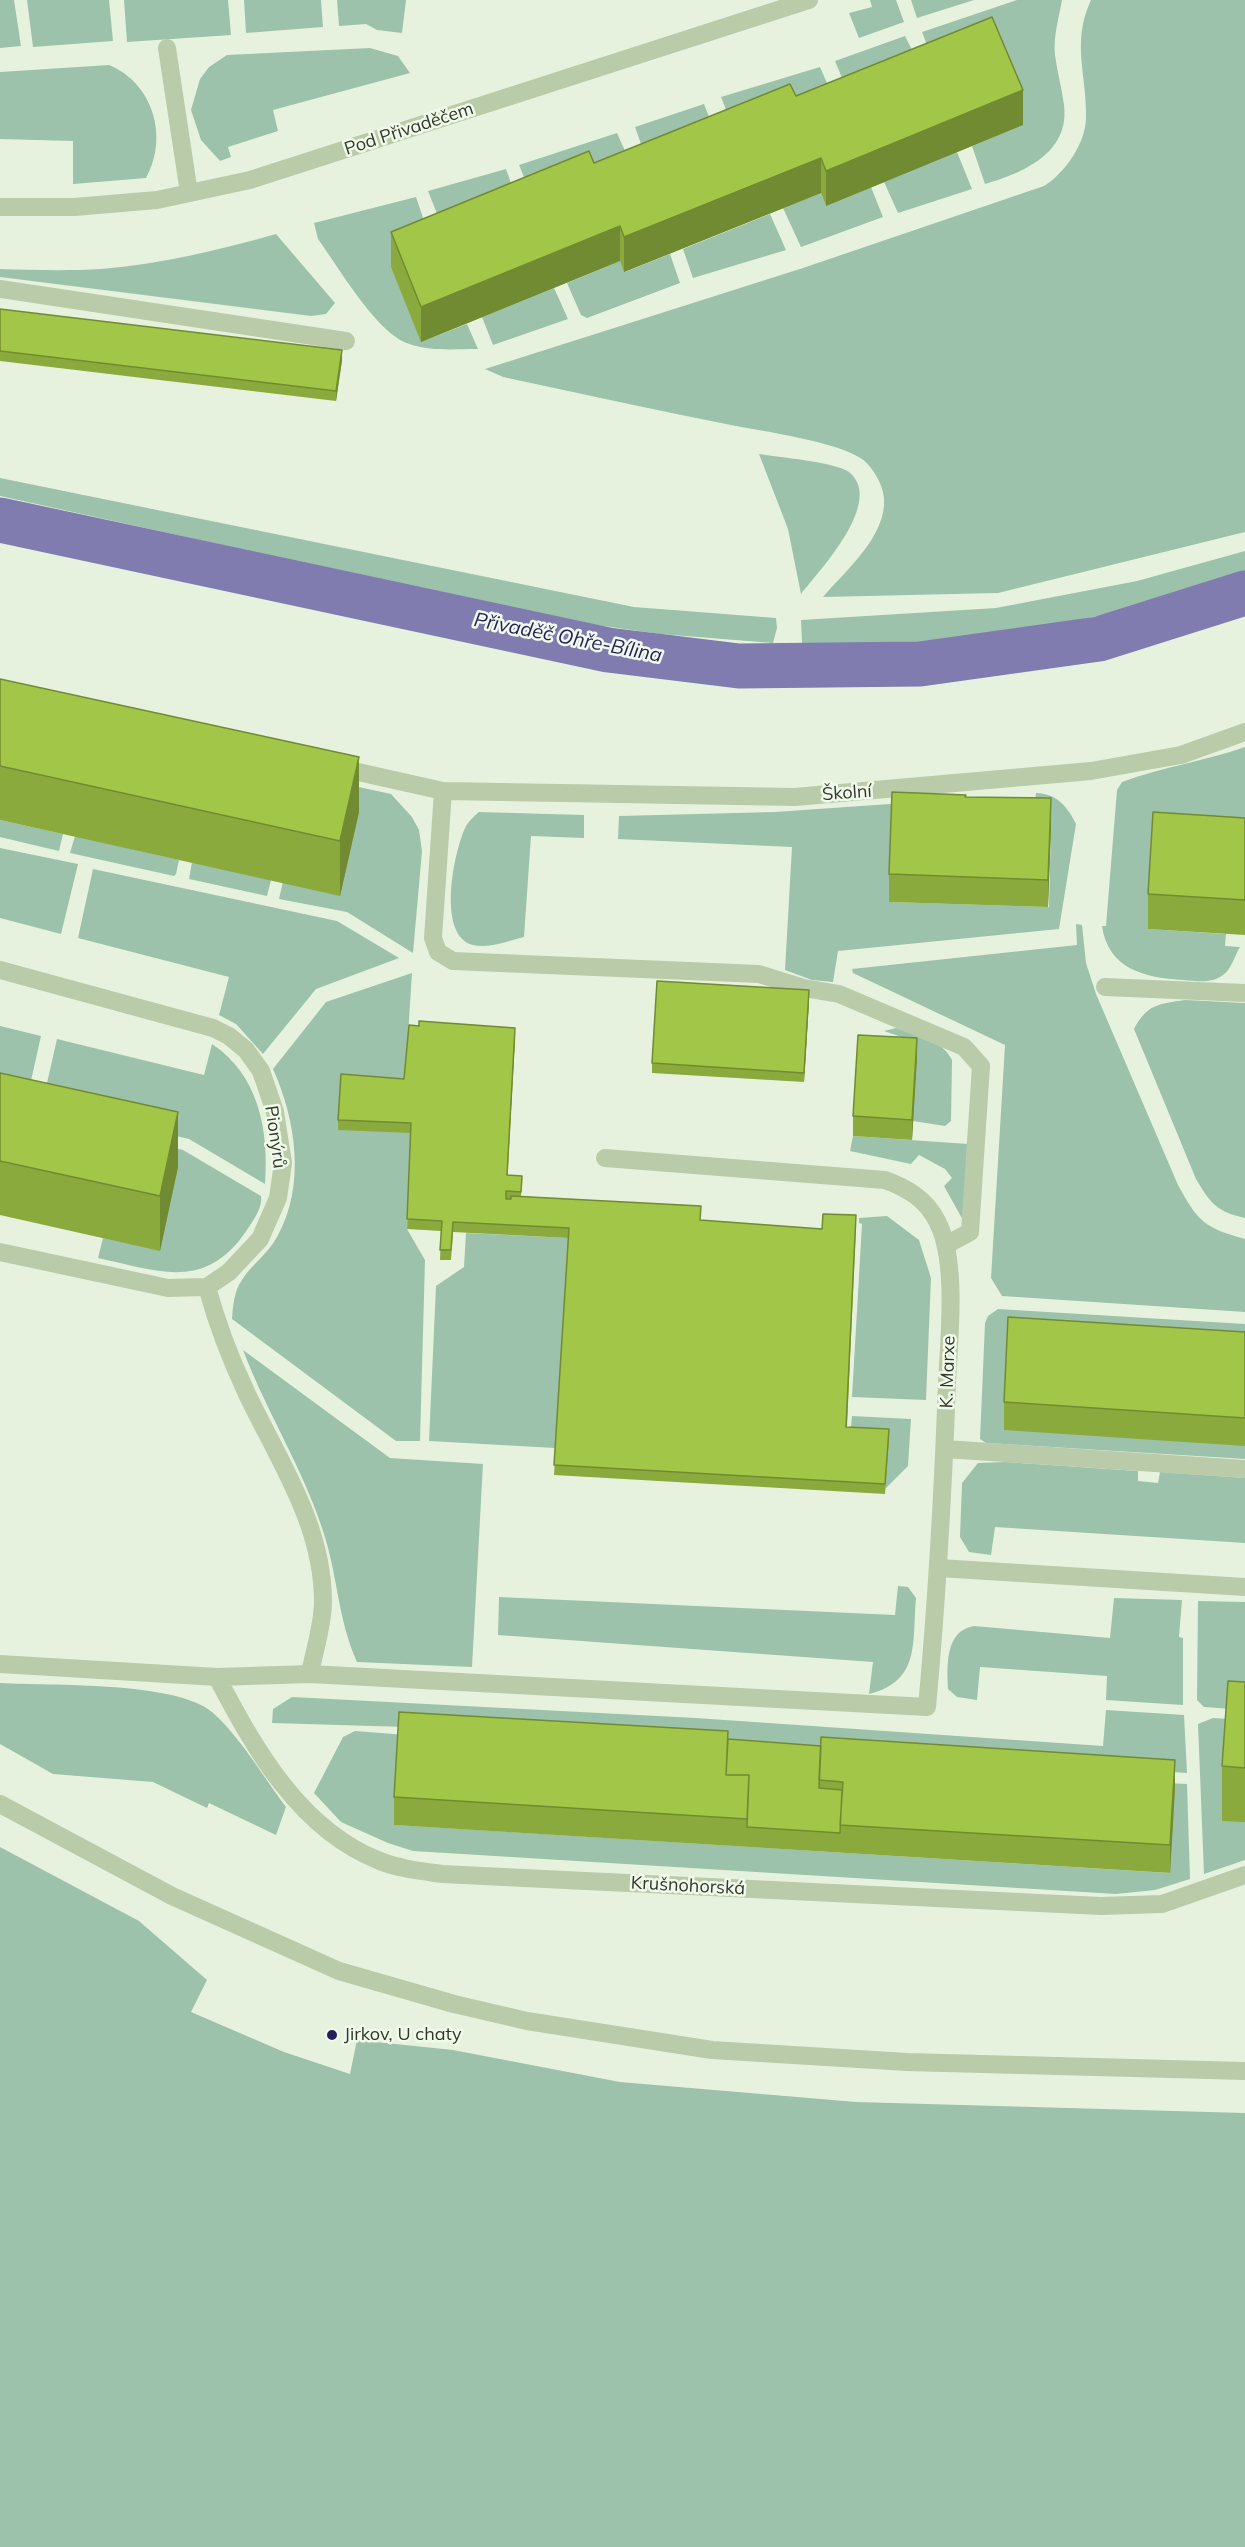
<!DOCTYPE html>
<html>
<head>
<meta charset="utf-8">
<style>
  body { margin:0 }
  canvas { display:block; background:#e6f2dd }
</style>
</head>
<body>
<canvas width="1245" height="2547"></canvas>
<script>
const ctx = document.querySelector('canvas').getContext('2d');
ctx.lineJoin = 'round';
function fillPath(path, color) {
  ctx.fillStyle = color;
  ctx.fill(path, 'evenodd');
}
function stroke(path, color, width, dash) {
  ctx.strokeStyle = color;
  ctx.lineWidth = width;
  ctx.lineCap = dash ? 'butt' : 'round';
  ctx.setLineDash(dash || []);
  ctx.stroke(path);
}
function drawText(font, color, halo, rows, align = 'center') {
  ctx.font = font + ' Mulish,sans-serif';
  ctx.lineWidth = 5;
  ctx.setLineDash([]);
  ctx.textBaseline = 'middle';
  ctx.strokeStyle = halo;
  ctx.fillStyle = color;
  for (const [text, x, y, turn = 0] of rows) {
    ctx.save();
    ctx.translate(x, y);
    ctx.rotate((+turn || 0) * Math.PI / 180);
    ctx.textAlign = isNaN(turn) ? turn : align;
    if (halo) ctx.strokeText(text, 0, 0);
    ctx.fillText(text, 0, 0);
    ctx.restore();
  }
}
const green = new Path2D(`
  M0,0H14L21,46L0,48Z
  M27,0H109L113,41L33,47Z
  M124,0H228L231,35L127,42Z
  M244,0H321L323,27L246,33Z
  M337,0H406L402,33L377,30L366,24L339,26Z
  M870,0H896L904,22L859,38L849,13L872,7Z
  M911,0H974L917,18Z
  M1017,0H1062C1059,17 1053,37 1055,55C1057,72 1062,88 1064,105C1070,153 1023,173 985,184L972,146L1023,125L938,74L922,32Z
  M1091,0H1245V532L998,593L823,597C845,571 887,536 884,498C883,485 873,467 862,459C838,442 762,431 731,425C655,410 579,393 503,377L485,369L803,268L1044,186C1064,174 1086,143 1086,118C1087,74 1071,43 1091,0Z
  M905,36L926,78L854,107L835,61Z
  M370,48L398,56L410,73L273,110L278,131L228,147L231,157L220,161L201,140L191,110L200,79L209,67L227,55Z
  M109,65C153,83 169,137 146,178L73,184V141L0,139V72Z
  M820,67L840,113L738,140L721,97Z
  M704,104L721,147L652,175L635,127Z
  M617,133L638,180L537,208L519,165Z
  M957,152L972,189L898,213L884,182Z
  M506,169L522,214L449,244L428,191Z
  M871,187L883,217L801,247L783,208L821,193L826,206Z
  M416,197L434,250L421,342L467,324L478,349C454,349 426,352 404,342C373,327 339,268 318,239L314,223Z
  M770,214L786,250L693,278L683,249Z
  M276,234L335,303L326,314L311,316L0,277V269C33,270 68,271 101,269C161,264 219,250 276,234Z
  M670,254L680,283L587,318L581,315L567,283L620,261L625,272Z
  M554,288L568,319L493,345L482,317Z
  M759,454C777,457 836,462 849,472C885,501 820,570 801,594L788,529Z
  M0,478L634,607L776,618L777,628L773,643L660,634L568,621L0,496Z
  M1245,551V571C1155,607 1035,633 939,642C893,646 847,643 802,644L801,620L996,608L1137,581Z
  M1245,747V826L1148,929L1226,934L1225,946L1240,947C1235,955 1231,970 1223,975C1211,984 1198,981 1183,980C1145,978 1108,969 1102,926H1106L1117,790L1122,782C1162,767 1205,761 1245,747Z
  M307,776L391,794L412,817L419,830L422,851L413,953L347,912L279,899Z
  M1036,793C1056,793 1068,807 1076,824L1059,929L838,951L833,982L812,980L785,970L792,847L618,839L619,816L775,812L961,799L889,902L1049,907L1051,826L1032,825Z
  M479,812L584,815V838L531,836L524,937C508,941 489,949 473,945C436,936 454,850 466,826C469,821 474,816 479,812Z
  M0,820L63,834L59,851L0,837Z
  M75,836L179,860L176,874L174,876L70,853Z
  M0,848L78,864L61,934L0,918Z
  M192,862L271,880L267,896L189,879Z
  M93,869L337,921L399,958L316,989L263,1054L236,1024L219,1015L229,977L78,938Z
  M1076,924L1082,925L1086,963L1096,994L1178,1185C1198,1222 1205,1228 1245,1239V1312L1002,1296L991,1278L1005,1045L853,973L852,969L1077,945Z
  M412,973L408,1035L411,1133L407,1229L425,1260L420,1441H396L232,1319C233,1306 234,1291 242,1280C251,1265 267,1255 277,1237C306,1186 296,1120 273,1069L326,1002Z
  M1185,1000L1245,1003V1218C1217,1212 1210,1203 1196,1179L1134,1029C1147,1004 1159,1004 1185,1000Z
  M0,1026L41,1036L26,1103L0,1097Z
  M896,1028C915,1035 943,1040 952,1060L951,1121L945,1126L913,1121L910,1040L884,1031Z
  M57,1039L204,1075L212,1044C259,1075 269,1131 265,1184L189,1139L42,1105Z
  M125,1136L183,1150L261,1196C263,1207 253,1221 247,1230C205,1292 159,1271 98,1258L103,1238L160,1250Z
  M853,1136L968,1144L964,1222L944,1186L952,1178L945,1169L919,1155L911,1164L850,1151Z
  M887,1216L919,1240L931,1278L926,1400L852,1397L862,1224L859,1223V1218Z
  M466,1233L569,1238L555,1448L429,1441L436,1286L464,1267Z
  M998,1309L1245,1324V1459L986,1443L980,1439L985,1323L988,1316Z
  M243,1350L390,1458L483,1464L472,1667L357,1662C338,1620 338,1578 324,1534C304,1470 267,1413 243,1350Z
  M852,1416L911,1419L908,1466L885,1489L850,1437Z
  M1005,1462L1138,1471V1481L1158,1483L1160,1472L1245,1478V1543L995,1527L991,1555L969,1552L960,1537L962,1483L978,1463Z
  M898,1586L908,1587L916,1598C912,1642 921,1681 869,1694L873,1662L498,1635L499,1597L895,1615Z
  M1114,1598L1182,1600L1179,1637L1183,1638V1705L1106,1700L1107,1676L980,1667L977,1700L957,1697L948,1689C947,1665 945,1631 974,1626L1110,1638Z
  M1198,1601L1245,1602V1710L1204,1707L1197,1700Z
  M0,1683C51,1686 175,1681 212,1712C238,1734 265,1779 286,1807L276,1835L209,1803L207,1808L153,1782L53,1774L0,1744Z
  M292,1697L696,1718L1103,1746L1106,1710L1184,1715L1187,1773L474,1729L272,1723L273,1709Z
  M1213,1718L1245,1720V1860L1204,1874L1198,1724Z
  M355,1731L446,1738L395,1825L446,1828L1169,1873L1175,1788L1168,1783L1187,1784L1190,1879L1155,1890L1116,1894L413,1851L388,1843L341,1822L314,1793L343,1737Z
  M0,1847L139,1921L207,1980L191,2012L284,2052L350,2074L357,2040L453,2050L620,2082L856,2102L1245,2113V2547H0Z`);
const canal = new Path2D(`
  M0,520L608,650L739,666L920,664L1099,639L1245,593`);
const minor = new Path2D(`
  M167,48L189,193
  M0,207H74L157,200L250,180L809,0
  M0,289L346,341
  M336,767L443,791L795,797L1091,771L1181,755L1245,732
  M443,791L433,938L438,952L453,961L759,974L804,988L839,994L964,1047L981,1066L970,1232L946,1245
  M0,970L213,1028L229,1036L246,1050L261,1071L275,1112L283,1163L278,1198L260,1239L229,1272L207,1287L168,1288L0,1252
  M1105,987L1245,993
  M945,1449L1245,1469
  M939,1568L1245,1587
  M0,1664L217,1677L310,1674C314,1651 323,1625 323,1602C323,1525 279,1461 247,1394C231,1360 217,1324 207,1287
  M310,1674L927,1707C937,1599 943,1491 947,1383C949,1339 958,1260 937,1221C926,1199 907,1188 885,1180L605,1158
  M217,1677C254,1748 300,1830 380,1861C400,1869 421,1871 442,1874L1101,1906L1162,1904L1245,1875
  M0,1804L172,1896L339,1971L454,2004L527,2021L712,2050L907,2062L1245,2071`);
const wall = new Path2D(`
  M796,96L1023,125L826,206L821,193L624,272L620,261L421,342L391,267V232Z
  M0,309L342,360L336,401L0,361Z
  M0,679L359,812L340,896L0,820Z
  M966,797L1051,826L1048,907L889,902V874Z
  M1245,818V935L1148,929V894Z
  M809,1000L804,1082L652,1073V1063Z
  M515,1038L507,1175L522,1176L521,1197L700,1221L822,1229L856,1225L847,1427L889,1439L885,1494L554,1475L568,1238L453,1232L451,1260H440L441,1231L407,1229L411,1133L338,1130V1120L404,1079Z
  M917,1057L912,1140L853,1136V1116Z
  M0,1073L178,1167L160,1251L0,1215Z
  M1245,1332V1446L1004,1430V1402Z
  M1245,1682V1822L1222,1821V1766Z
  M728,1739L1175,1788L1170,1873L394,1825V1797Z`);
const shadedWall = new Path2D(`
  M1023,90V125L826,206V171Z
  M821,158V193L624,272V237Z
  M620,226V261L421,342V307Z
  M342,350V360L336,401V391Z
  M359,757V812L340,896V841Z
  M1051,798V826L1048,907V880Z
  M809,990V1000L804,1082V1073Z
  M515,1028V1038L507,1185V1175Z
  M917,1038V1057L912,1140V1120Z
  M178,1112V1167L160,1251V1196Z
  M1175,1760V1788L1170,1873V1845Z`);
const building = new Path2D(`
  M992,17L1023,90L826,171L821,158L624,237L620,226L421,307L391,232L589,151L594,163L790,84L796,96Z
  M0,309L342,350L336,391L0,351Z
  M0,679L359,757L340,841L0,766Z
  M892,792L966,795L965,797L1051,798L1048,880L889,874Z
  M1153,812L1245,818V900L1148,894Z
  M657,981L809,990L804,1073L652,1063Z
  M419,1021L515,1028L507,1175L522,1176L521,1192L506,1191V1199H511V1196L701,1206L700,1220L822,1229L823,1214L856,1215L846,1427L889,1429L885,1484L554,1465L569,1228L453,1222L451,1250H440L442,1221L407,1219L411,1123L338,1120L341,1074L404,1079L409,1025L419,1026Z
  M858,1035L917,1038L912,1120L853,1116Z
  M0,1073L178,1112L160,1196L0,1161Z
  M1008,1317L1245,1332V1418L1004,1402Z
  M1228,1681L1245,1682V1768L1222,1766Z
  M399,1712L728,1731L726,1775H749L747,1819L394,1797Z
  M821,1737L1175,1760L1170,1845L840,1825L843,1782L819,1780Z
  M728,1739L821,1746L819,1788L842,1790L840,1833L747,1827L749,1775H726Z`);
const markers = [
  [332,2035,6,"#241e5a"]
];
const streetNames = [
  ["Pod Přivaděčem",409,129,-18],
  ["Školní",847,793,-4],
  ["Pionýrů",275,1137,82],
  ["K. Marxe",948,1372,-88],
  ["Krušnohorská",688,1886,3]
];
const poiNames = [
  ["Jirkov, U chaty",344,2035]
];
const waterNames = [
  ["Přivaděč Ohře-Bílina",568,638,11]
];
fillPath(green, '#9dc2ab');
stroke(canal, '#807cb0', 45);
stroke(minor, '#bacba9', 18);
fillPath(wall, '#8baa3d');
fillPath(shadedWall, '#718b32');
fillPath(building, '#a2c647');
stroke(building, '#718b32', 1.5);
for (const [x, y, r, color] of markers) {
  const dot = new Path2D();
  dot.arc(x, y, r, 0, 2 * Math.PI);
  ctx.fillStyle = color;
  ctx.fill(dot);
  stroke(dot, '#f0faea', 2);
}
drawText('18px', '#323829', '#f0faea', streetNames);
drawText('18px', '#323829', '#f0faea', poiNames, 'left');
drawText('italic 20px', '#241e5a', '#f0faea', waterNames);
</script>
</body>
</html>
